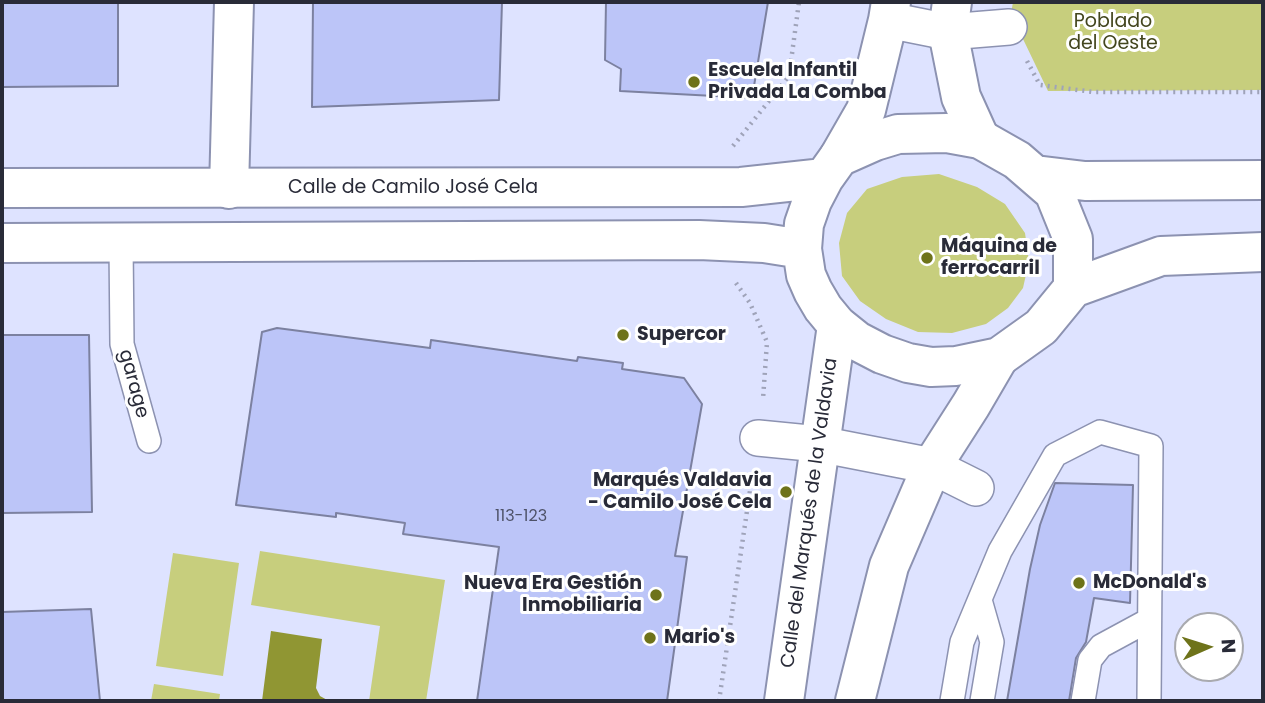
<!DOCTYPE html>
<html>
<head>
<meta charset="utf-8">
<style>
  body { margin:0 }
  #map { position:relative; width:1265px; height:703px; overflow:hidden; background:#dee3ff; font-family:Poppins,sans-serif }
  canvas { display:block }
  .frame { position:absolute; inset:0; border:4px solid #292b38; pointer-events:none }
  .north { position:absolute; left:1174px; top:612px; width:70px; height:70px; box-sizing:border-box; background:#fff; border:2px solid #a9aaaf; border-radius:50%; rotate:87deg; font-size:19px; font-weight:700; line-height:28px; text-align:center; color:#292b38 }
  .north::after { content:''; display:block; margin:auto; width:24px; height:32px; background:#6e731a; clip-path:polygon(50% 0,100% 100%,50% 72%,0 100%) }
</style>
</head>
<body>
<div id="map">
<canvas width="1265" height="703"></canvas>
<div class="frame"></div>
<div class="north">N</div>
</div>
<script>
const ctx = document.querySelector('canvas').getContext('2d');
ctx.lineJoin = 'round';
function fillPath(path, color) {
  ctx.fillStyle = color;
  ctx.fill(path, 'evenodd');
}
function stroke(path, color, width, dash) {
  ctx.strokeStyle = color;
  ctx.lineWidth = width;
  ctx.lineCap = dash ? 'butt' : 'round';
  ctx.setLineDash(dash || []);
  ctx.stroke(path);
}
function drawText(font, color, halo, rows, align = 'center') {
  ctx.font = font + ' Poppins,sans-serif';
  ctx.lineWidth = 6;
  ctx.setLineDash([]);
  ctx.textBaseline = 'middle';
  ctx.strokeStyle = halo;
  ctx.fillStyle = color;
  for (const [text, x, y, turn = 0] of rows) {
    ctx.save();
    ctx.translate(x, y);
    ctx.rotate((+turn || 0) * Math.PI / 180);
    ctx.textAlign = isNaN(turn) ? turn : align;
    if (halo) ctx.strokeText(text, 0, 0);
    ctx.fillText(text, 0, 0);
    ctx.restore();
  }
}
const green = new Path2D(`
  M1013,2H1263V90L1048,91L1011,14Z
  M939,174L977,187L1005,204L1025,233L1029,261L1023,288L1008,308L986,324L952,333L918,332L886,319L860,301L842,276L839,243L847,213L867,189L902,177Z
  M260,551L445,580L426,701H369L380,626L251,605Z
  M173,553L239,563L223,676L156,666Z
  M154,684L220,694L219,701H151Z`);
const water = new Path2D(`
  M271,631L322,639L316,688L320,696L329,701H262Z`);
const building = new Path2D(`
  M2,2H118V86L2,87Z
  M313,2H502L499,100L312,107Z
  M606,2H768L752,98L620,91L621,69L605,60Z
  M277,328L430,348L431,340L577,361L578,357L623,363L622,369L684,378L702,404L675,556L687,557L667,701H477L499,547L403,534L405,523L336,513V517L236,505L262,332Z
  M2,335H89L92,512L2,513Z
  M1055,483L1133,485L1130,603L1094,598L1086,642L1076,658L1069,701H1007L1030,569L1040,525Z
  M91,609L100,701H2V612Z`);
const path = new Path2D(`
  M1027,61L1040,85L1093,92H1263
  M733,146L789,76L799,2
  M736,283L750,303L767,342L763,399
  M719,701L752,477`);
const service = new Path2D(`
  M121,243L122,344L149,441
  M980,600L992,642L982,701
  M952,701L962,642L1000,551L1055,455L1100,432L1151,446L1149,701
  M1083,701L1090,660L1101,646L1149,620`);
const pedestrian = new Path2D(`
  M888,20L948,32L1009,27
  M758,438L819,444L932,466L976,488`);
const minor = new Path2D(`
  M952,2L948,32L961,97L980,139
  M839,157L866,110L888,20L891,2
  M229,189L234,2
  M784,701L837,325
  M855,701L889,566L932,466L971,405L999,357`);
const tertiary = new Path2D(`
  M947,133L980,139L1017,160L1054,192L1073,239V288L1041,327L999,357L956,366L931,367L908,363L882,354L857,341L837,325L823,308L813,291L806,275L802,249L804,224L812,201L824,178L839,157L875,141L898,134Z
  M1035,175L1085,181L1263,180
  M2,188L741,187L824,178
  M2,243L699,240L764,243L802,249
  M1073,288L1161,256L1263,252`);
const markers = [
  [694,82,7,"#6e731a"],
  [927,258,7,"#6e731a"],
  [623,335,7,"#6e731a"],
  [786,492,7,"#6e731a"],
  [1079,583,7,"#6e731a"],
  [656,595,7,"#6e731a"],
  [650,638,7,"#6e731a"]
];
const numberNames = [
  ["113-123",521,517]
];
const parkNames = [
  ["Poblado",1113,22],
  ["del Oeste",1113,44]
];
const poiNames = [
  ["Escuela Infantil",708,71],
  ["Privada La Comba",708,93],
  ["Máquina de",941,247],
  ["ferrocarril",941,269],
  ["Supercor",637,335],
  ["Marqués Valdavia",772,481,"right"],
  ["- Camilo José Cela",772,503,"right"],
  ["McDonald's",1093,583],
  ["Nueva Era Gestión",642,584,"right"],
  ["Inmobiliaria",642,606,"right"],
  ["Mario's",664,638]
];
const streetNames = [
  ["Calle de Camilo José Cela",413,188],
  ["garage",133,384,75],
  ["Calle del Marqués de la Valdavia",810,513,-82]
];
fillPath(green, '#c7ce7d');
fillPath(water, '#909633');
fillPath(building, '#bcc5f8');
stroke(building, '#7c81a0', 2);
stroke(service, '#8c92b1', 26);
stroke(pedestrian, '#8c92b1', 38);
stroke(minor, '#8c92b1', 42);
stroke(tertiary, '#8c92b1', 42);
stroke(path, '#9fa3b9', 4.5, [2, 5]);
stroke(service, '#fff', 23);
stroke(pedestrian, '#fff', 35);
stroke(minor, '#fff', 38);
stroke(tertiary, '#fff', 38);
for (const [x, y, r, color] of markers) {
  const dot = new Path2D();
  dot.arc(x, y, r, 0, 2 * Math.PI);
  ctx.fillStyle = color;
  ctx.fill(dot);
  stroke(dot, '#fff', 2.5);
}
drawText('16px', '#4e5268', null, numberNames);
drawText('19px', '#43461e', '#fff', parkNames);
drawText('bold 19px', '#292b38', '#fff', poiNames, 'left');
drawText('19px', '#292b38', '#fff', streetNames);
</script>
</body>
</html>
